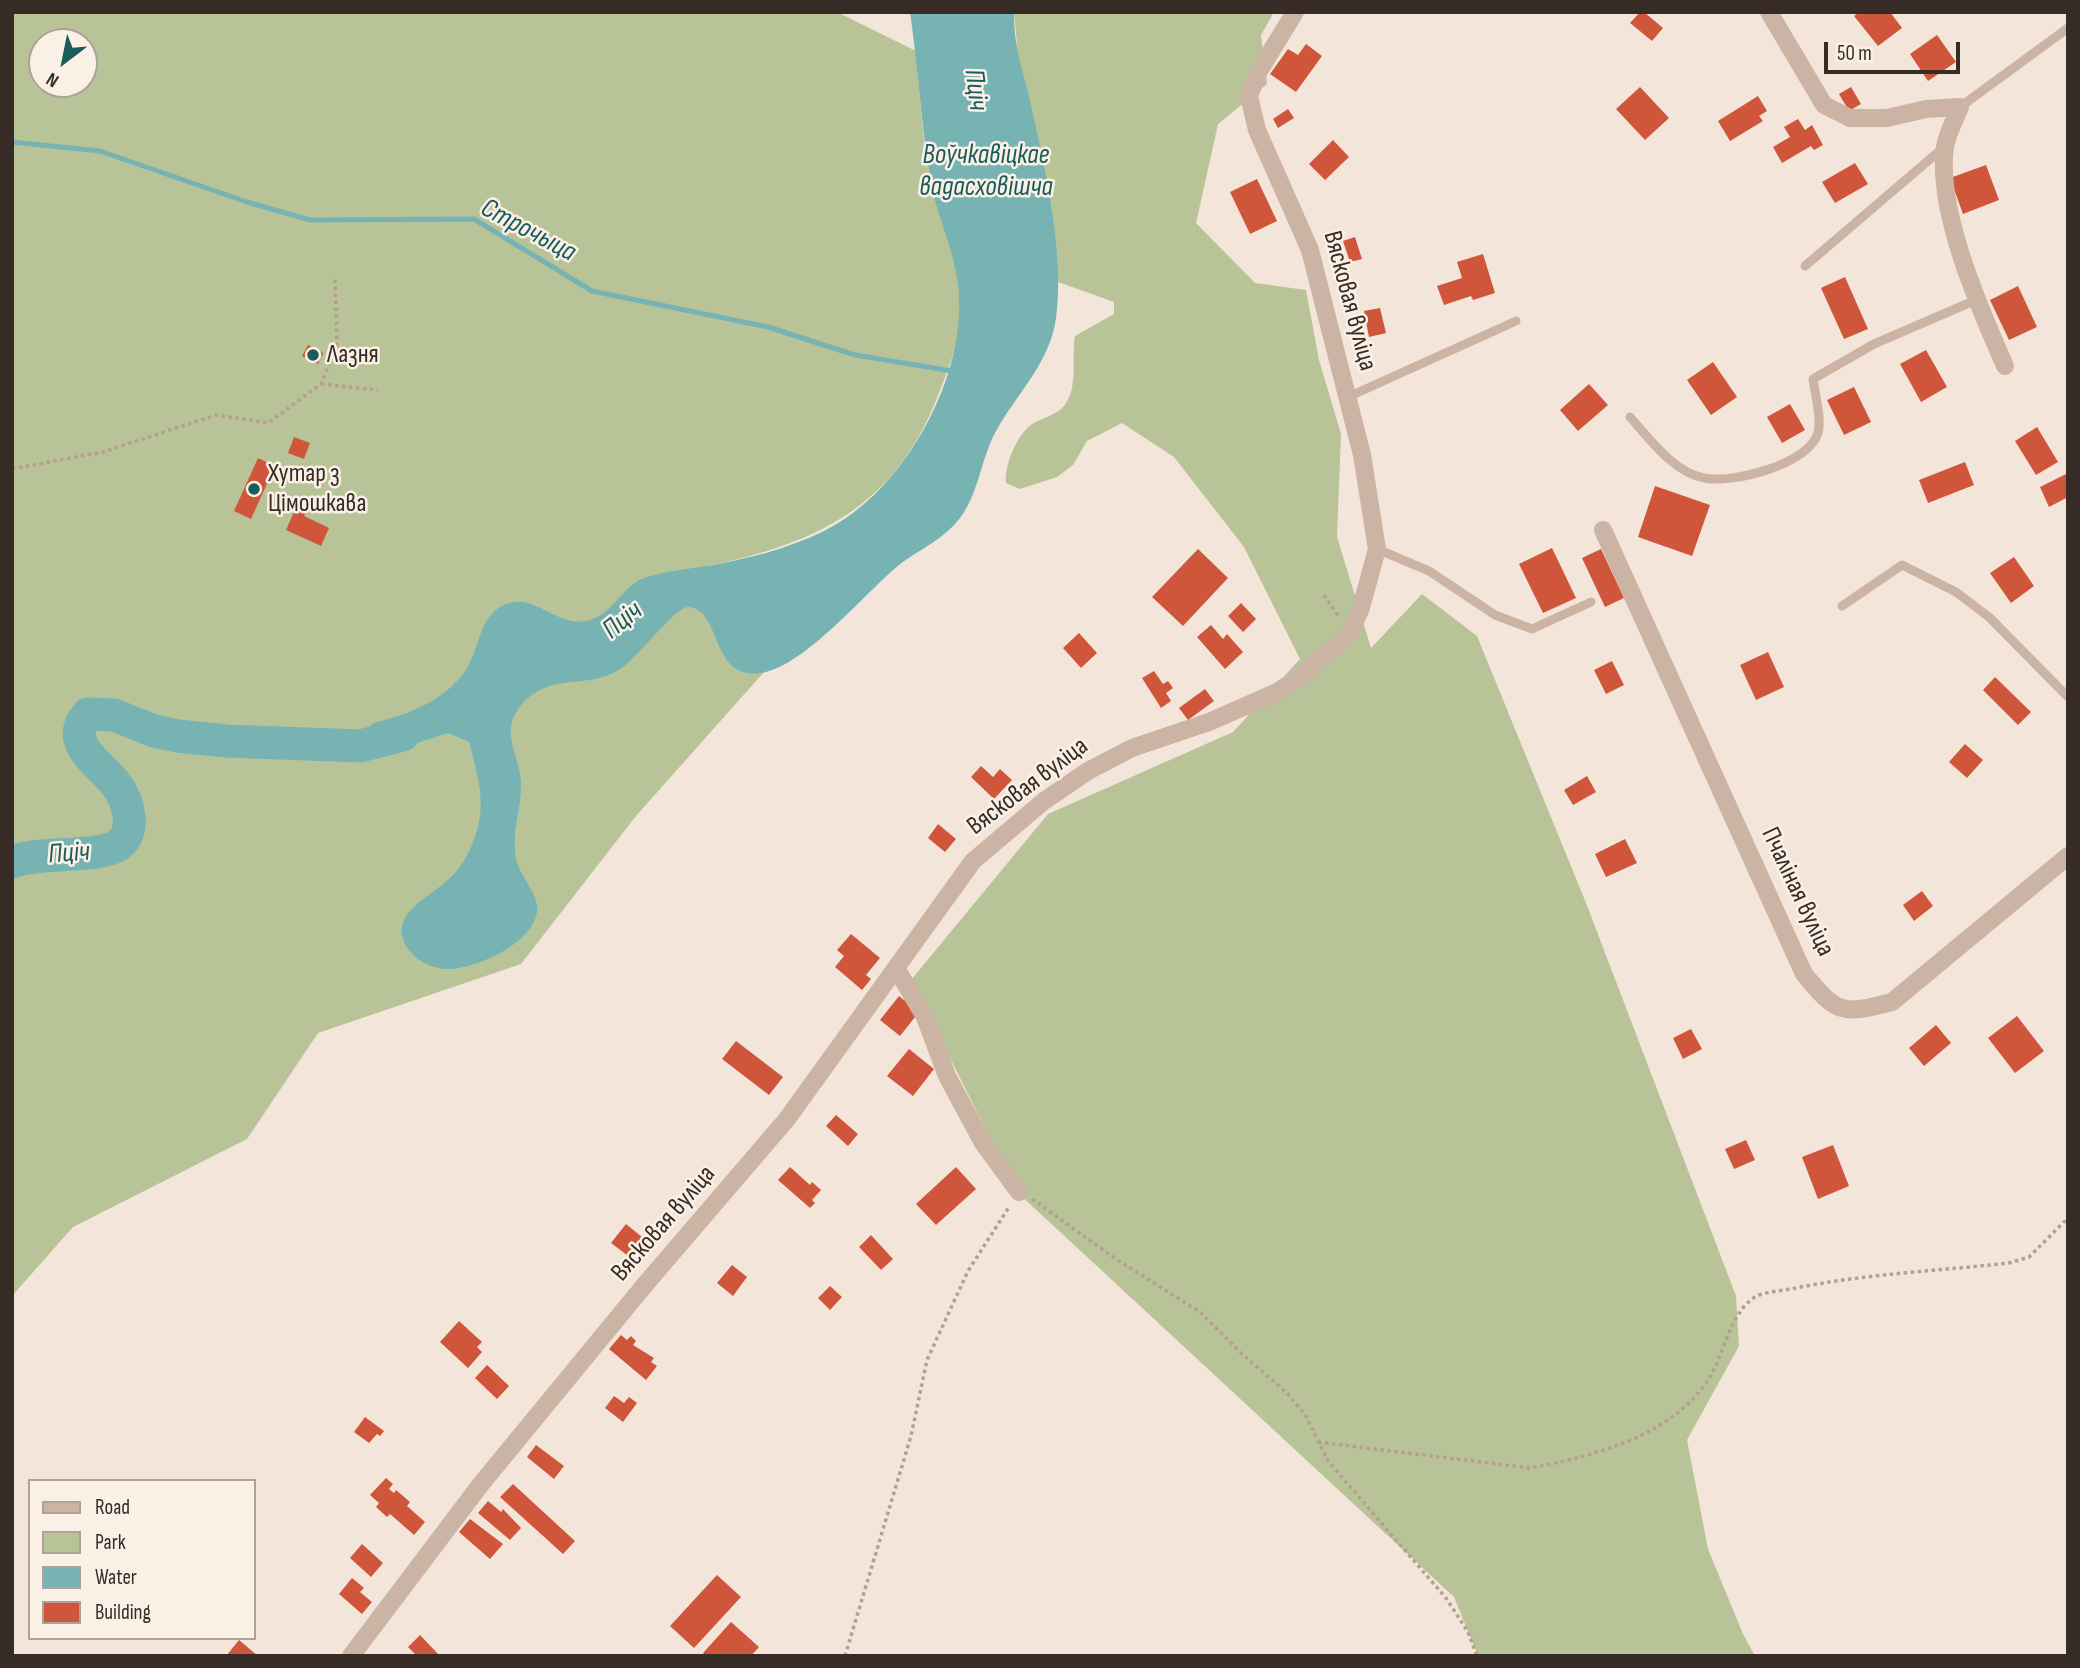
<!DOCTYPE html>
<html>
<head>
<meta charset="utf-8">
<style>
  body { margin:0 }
  #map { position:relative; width:2080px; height:1668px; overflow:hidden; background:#f3e5d9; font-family:"Sofia Sans Condensed",sans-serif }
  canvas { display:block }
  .frame { position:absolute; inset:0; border:14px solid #372b26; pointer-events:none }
  .legend { position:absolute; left:28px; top:1479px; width:228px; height:161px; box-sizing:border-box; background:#fbf0e6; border:2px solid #ada199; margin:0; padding:9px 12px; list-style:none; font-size:21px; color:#372b26 }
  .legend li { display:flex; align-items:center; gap:14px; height:35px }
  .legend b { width:35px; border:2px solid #ada199 }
  .north { position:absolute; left:28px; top:28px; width:70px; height:70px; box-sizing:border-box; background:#fbf0e6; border:2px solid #ada199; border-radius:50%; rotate:212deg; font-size:19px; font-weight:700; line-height:28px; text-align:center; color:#372b26 }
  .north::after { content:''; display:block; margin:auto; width:24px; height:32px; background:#195c5c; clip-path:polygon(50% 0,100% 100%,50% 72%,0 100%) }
  .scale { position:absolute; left:1824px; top:42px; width:136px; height:32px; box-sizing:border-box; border:4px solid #372b26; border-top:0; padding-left:9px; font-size:21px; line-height:24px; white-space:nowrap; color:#372b26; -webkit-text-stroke:5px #fbf0e6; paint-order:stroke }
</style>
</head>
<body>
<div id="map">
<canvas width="2080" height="1668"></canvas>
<div class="frame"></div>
<ul class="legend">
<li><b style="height:9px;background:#ccb4a4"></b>Road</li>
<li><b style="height:19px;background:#b8c498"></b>Park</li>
<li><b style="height:19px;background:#76b3b2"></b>Water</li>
<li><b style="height:19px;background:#d0563b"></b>Building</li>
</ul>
<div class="north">N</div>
<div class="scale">50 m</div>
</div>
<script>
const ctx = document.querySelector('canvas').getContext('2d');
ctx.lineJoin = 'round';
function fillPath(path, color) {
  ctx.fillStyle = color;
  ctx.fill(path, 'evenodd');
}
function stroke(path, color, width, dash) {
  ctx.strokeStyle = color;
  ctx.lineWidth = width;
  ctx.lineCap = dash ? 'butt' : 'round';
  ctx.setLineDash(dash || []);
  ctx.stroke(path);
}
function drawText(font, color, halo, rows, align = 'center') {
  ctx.font = font + ' "Sofia Sans Condensed",sans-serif';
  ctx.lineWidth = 5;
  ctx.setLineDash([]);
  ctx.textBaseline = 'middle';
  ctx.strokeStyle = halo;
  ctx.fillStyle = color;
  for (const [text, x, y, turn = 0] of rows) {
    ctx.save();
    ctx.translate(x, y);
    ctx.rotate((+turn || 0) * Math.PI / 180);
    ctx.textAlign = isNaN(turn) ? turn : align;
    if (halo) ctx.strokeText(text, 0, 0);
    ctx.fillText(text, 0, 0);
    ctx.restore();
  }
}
const green = new Path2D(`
  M12,12H837L916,51C920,95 922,140 931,183C941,226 963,271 960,317C959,344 947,373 937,398C894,507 816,544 707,566L764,672L636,816L521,964L318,1033L247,1139L73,1227L12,1296ZM42,42H84V84H42Z
  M1014,12H1274L1261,35L1267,84L1218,124L1196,223L1255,283L1306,290L1319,360L1341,434L1337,537L1371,648L1422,594L1477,636L1586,903L1736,1296L1739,1346L1687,1440L1708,1549L1743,1634L1755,1656H1478L1454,1597L1017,1192L911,980L1048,814L1233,732L1300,659L1244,547L1174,457L1122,423L1087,441L1073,465L1057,477L1020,489L1006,483C1004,467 1016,436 1031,425C1041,418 1057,415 1064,406C1079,387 1071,358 1075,336L1114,314V302L1058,282L1042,165L1018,54Z`);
const water = new Path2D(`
  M910,12H1014C1013,44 1024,74 1031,105C1045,169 1065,253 1056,318C1050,363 1017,393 996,431C981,458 979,493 960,518C944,539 920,549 899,565C863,595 809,661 766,672C708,685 724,609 688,607C675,607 638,658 620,669C587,691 548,670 519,708C500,733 519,754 521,781C522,807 511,833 516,858C519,875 534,888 537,905C541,941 475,970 446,969C432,968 418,962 409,950C384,915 430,898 450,878C460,869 468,855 473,842C488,808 478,776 469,742L448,733L371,758L360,746L373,723C409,714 446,701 467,668C480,647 479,615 506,604C535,592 560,630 590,620C614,613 622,585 647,577C666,571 687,569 707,566C747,559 787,549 824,531C904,492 969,374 958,286C954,249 936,214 930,178C921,123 918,67 910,12Z`);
const stream = new Path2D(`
  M12,142L100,151L247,202L310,220L474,219L592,291L768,327L855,355L952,371`);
const river = new Path2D(`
  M12,862C40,850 105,860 122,842C128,836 130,825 129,817C128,805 123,793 115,783C98,762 63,742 88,714L114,715L154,731L178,736L226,741L360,746L403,735`);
const building = new Path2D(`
  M1640,12H1644L1663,28L1652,41L1630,23Z
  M1859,12H1890L1902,28L1878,46L1854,16Z
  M1937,35L1956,62L1928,81L1910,54Z
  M1306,44L1322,56L1296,92L1270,74L1288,49L1298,55Z
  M1640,87L1669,118L1645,140L1616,109Z
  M1851,87L1861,104L1849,111L1839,94Z
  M1758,96L1767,111L1759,116L1763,121L1730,141L1718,121Z
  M1288,109L1294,118L1278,128L1273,119Z
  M1798,119L1805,130L1812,125L1823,145L1814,150L1811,146L1782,163L1773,147L1790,137L1784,127Z
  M1333,140L1349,157L1325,180L1309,164Z
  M1855,163L1868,184L1835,203L1822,182Z
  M1986,165L1999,200L1963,214L1950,178Z
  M1257,179L1277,221L1250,234L1230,192Z
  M1355,237L1362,259L1350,262L1343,241Z
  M1483,254L1495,293L1473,300L1471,296L1444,305L1437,286L1462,278L1457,262Z
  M1845,277L1868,329L1844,339L1821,288Z
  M2018,286L2037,327L2009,340L1990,300Z
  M1380,308L1386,333L1369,337L1364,311Z
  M308,345L323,353L318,364L302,356Z
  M1926,350L1947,387L1921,402L1900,364Z
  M1713,362L1737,397L1711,415L1687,380Z
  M1589,384L1608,405L1578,431L1560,410Z
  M1854,387L1871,422L1844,435L1827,400Z
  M1790,404L1805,430L1782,443L1767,417Z
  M2037,427L2058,462L2036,475L2015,441Z
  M294,437L310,443L304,459L288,453Z
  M258,458L275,466L251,519L234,511Z
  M1965,462L1974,485L1928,503L1919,480Z
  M2068,473V497L2049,507L2040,487Z
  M1655,486L1710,505L1692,556L1638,537Z
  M298,503L308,508L304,516L329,528L321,546L286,530Z
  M1552,548L1576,598L1543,613L1519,564Z
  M1198,549L1228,578L1183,626L1152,597Z
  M1601,549L1624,598L1605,607L1582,558Z
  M2014,557L2034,586L2011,603L1990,573Z
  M1241,603L1256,619L1243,632L1228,616Z
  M1211,625L1223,639L1227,634L1243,652L1225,669L1197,637Z
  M1079,633L1097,653L1081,668L1063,648Z
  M1768,652L1784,687L1756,700L1740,665Z
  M1612,661L1624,685L1606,694L1594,670Z
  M1154,671L1163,684L1168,681L1173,688L1166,693L1171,701L1161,708L1142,678Z
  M1995,677L2031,712L2018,725L1983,690Z
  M1205,689L1214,701L1188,720L1179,708Z
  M1965,744L1983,760L1967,778L1949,762Z
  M981,766L993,777L1000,769L1012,780L994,799L971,777Z
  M1587,776L1596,792L1573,805L1564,790Z
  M938,824L956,839L945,852L928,838Z
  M1625,839L1637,863L1606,877L1595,854Z
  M1922,891L1933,906L1914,921L1903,905Z
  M851,934L880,958L866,975L871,979L862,990L835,967L844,956L837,950Z
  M899,996L919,1012L900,1036L880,1020Z
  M2017,1016L2044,1051L2015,1073L1988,1038Z
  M1936,1025L1951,1043L1924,1066L1909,1048Z
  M1691,1029L1702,1049L1683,1059L1673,1038Z
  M736,1041L783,1077L769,1095L722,1059Z
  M909,1049L934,1069L913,1096L887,1076Z
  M836,1115L858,1134L848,1146L826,1126Z
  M1746,1140L1755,1160L1734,1169L1725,1149Z
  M1833,1145L1849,1186L1818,1199L1802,1157Z
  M790,1167L810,1185L812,1182L821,1190L812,1200L815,1203L810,1208L778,1180Z
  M956,1167L976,1189L936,1225L916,1204Z
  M626,1224L642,1237L627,1255L611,1243Z
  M871,1235L893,1259L881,1270L859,1247Z
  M732,1265L747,1277L733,1296L717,1283Z
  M830,1286L842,1297L830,1310L818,1298Z
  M459,1321L482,1342L477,1347L482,1352L468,1368L440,1342Z
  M621,1335L627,1340L631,1336L636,1341L633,1345L654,1358L651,1362L657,1366L646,1380L609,1349Z
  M487,1365L509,1386L497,1399L475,1378Z
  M614,1396L624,1403L629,1397L637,1403L623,1422L605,1408Z
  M365,1417L384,1431L380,1436L377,1434L369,1443L354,1432Z
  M536,1445L564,1466L554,1479L527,1457Z
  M386,1478L393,1484L389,1489L394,1493L396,1490L410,1502L407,1506L425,1522L414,1535L390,1514L387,1517L376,1507L379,1503L370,1495Z
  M513,1484L575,1541L563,1554L500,1497Z
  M488,1501L501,1512L503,1509L521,1528L510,1540L478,1513Z
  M470,1519L503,1544L490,1559L459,1532Z
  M362,1544L383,1563L371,1577L350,1558Z
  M717,1575L741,1597L694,1648L670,1626Z
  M352,1578L364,1588L360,1592L372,1602L362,1614L339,1594Z
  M731,1622L759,1647L751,1656H706L703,1653Z
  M420,1635L440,1656H417L408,1647Z
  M239,1640L258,1656H226Z`);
const path = new Path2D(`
  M321,384L378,390
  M12,469L103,452L216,415L268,423L321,384L337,345L335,277
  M1324,595L1339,617
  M1032,1199L1116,1259L1200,1312L1242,1354L1287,1393L1306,1416L1328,1461L1446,1598L1468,1632L1477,1656
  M1318,1442L1530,1468C1594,1456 1675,1436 1711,1375C1725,1351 1730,1313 1755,1297C1764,1292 1780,1291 1791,1289C1862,1274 1937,1271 2009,1263L2029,1257L2068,1218
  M845,1656L911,1436L927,1360L968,1271L1009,1207`);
const lane = new Path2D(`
  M1960,107L2068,28
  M1805,266L1943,148
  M1348,397L1516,321
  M1630,417C1649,438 1674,473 1704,478C1733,484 1809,464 1818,433C1822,419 1815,394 1813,379L1874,344L1976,300
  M1377,549L1429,571L1495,615L1532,629L1591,602
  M1842,606L1902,565L1956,592L1989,617L2068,697`);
const street = new Path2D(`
  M1769,12L1824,105L1850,118H1887L1926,109L1960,107C1955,119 1947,134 1945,147C1936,210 1980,309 2005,366
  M1603,530L1804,974C1837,1014 1842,1015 1892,1002L2068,856
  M896,968L925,1017L947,1076L983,1143L1019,1192
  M351,1656L481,1484L643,1287L787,1119L973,861L1044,801L1088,771L1132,748L1209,722L1277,692L1301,677L1349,634L1361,608L1377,549L1362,455L1310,250L1257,130L1249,96L1259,71L1295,12`);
const markers = [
  [313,355,7,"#195c5c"],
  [254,489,7,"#195c5c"]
];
const streetNames = [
  ["Вясковая вуліца",1349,301,75],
  ["Вясковая вуліца",1028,787,-37],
  ["Пчаліная вуліца",1797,892,65],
  ["Вясковая вуліца",664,1224,-49]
];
const poiNames = [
  ["Лазня",327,355],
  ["Хутар з",268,474],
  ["Цімошкава",268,504]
];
const waterNames = [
  ["Пціч",975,90,83],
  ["Воўчкавіцкае",986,156],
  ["вадасховішча",986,188],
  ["Строчыца",528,231,28],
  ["Пціч",623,621,-39],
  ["Пціч",69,854,-4]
];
fillPath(green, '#b8c498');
fillPath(water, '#76b3b2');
stroke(stream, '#76b3b2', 5);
stroke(river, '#76b3b2', 33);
fillPath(building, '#d0563b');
stroke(path, '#b89e8e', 3.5, [3.5, 3.5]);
stroke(lane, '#ccb4a4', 9);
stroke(street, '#ccb4a4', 18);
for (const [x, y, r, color] of markers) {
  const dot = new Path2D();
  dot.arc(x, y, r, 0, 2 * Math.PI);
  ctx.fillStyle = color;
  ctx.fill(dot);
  stroke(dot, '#fbf0e6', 2.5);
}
drawText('26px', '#372b26', '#fbf0e6', streetNames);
drawText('26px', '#372b26', '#fbf0e6', poiNames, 'left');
drawText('italic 28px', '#195c5c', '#fbf0e6', waterNames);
</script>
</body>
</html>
